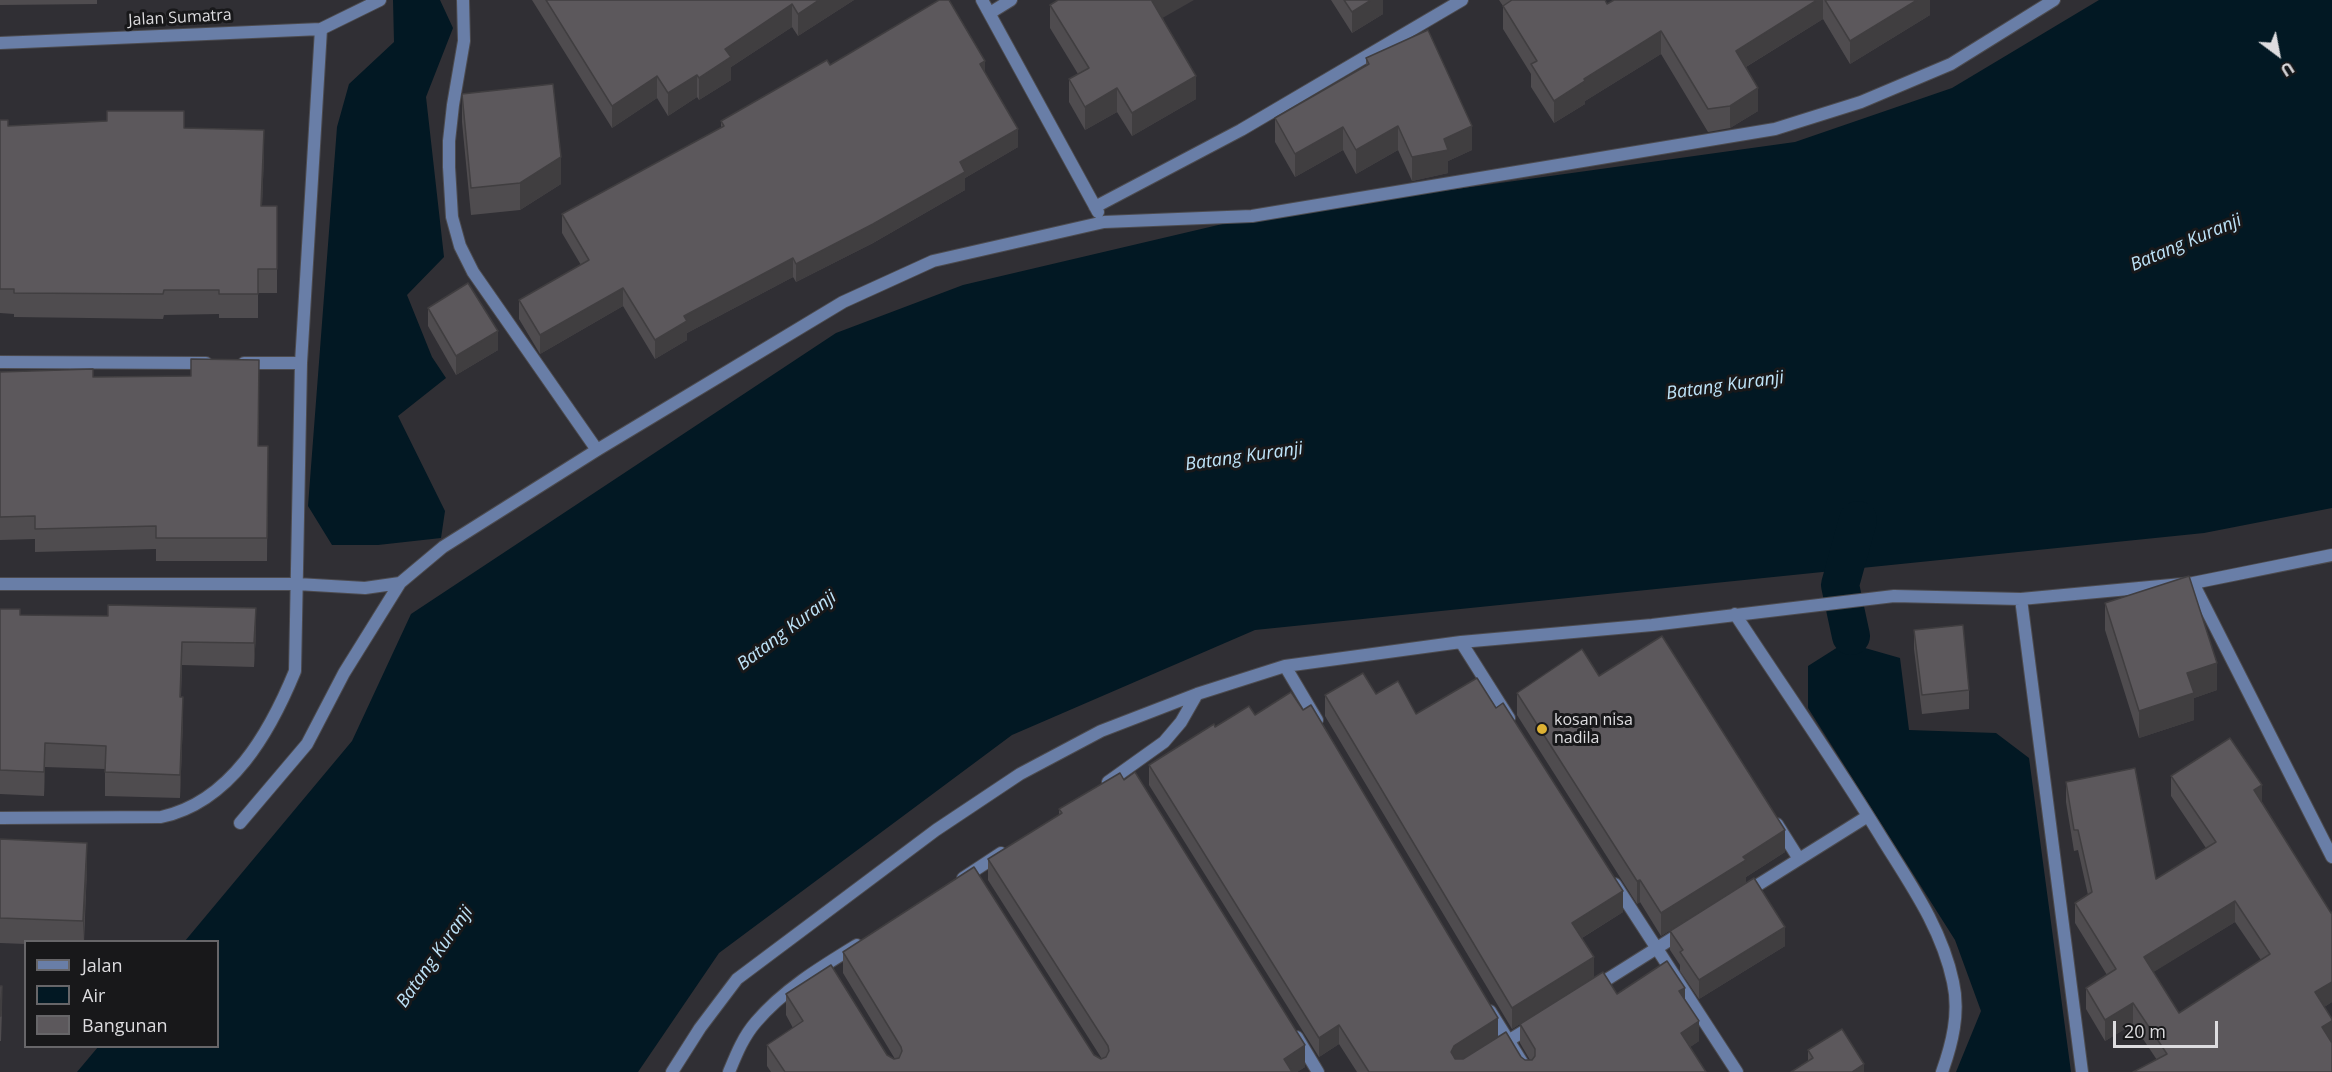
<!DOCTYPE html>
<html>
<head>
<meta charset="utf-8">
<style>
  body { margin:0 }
  #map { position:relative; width:2332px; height:1072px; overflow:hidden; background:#302f34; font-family:"Open Sans",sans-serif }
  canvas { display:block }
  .legend { position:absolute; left:24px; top:940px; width:195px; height:108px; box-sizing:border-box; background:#18181a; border:2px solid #676669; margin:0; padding:8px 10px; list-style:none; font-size:18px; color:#dddcdf }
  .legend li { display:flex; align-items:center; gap:12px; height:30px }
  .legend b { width:30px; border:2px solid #676669 }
  .north { position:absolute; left:2248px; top:24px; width:60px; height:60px; -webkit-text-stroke:4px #18181a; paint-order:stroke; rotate:148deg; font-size:16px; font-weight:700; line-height:24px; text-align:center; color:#dddcdf }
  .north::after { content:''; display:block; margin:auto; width:21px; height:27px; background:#dddcdf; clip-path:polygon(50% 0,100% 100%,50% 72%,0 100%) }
  .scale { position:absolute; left:2113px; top:1021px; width:105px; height:27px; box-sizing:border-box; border:3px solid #dddcdf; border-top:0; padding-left:8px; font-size:18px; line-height:21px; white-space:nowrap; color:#dddcdf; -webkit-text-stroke:4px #18181a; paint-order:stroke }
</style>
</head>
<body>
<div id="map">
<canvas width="2332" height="1072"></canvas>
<ul class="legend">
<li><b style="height:8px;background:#697ea7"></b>Jalan</li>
<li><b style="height:16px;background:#021823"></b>Air</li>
<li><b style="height:16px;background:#5c585c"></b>Bangunan</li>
</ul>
<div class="north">U</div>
<div class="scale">20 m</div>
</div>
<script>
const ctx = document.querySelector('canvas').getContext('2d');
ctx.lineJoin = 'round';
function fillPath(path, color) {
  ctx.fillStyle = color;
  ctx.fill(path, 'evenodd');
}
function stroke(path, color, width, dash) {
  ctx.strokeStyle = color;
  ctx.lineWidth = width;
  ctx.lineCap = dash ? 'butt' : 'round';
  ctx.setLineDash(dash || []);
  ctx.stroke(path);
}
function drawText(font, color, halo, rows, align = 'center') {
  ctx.font = font + ' "Open Sans",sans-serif';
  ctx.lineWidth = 6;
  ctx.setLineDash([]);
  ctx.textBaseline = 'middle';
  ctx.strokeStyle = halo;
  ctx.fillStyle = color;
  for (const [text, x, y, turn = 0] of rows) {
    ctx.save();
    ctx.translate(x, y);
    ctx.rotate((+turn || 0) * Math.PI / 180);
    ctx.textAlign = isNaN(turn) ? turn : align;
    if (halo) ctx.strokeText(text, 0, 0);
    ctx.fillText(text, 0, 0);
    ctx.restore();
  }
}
const water = new Path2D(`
  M393,0H440L453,28L426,97L444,257L407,295L432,357L446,378L398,416L445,511L441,538L378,545H332L308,506L337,127L349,84L394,42Z
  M2099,0H2332V508L2204,533L1255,630L1012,735L719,953L638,1072H77L98,1047L218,1046V942L185,941L352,741L411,614L836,333L963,285L1248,218L1795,142L1952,88Z
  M1840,585L1858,646L1900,658L1909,730L1996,733L2029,758L2071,1072H1956L1981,1011L1955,940L1808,708V666L1838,647Z`);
const canal = new Path2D(`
  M1851,636L1840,585L1858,520`);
const minor = new Path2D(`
  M463,0L464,41L453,105L449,141V167L452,217L460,246L473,272L597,450
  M982,0L1098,212
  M990,13L1011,0
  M0,43L321,29L380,0
  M1095,207L1241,130L1462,0
  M0,362L206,363
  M244,363H301
  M2193,583L2332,857
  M0,584H297L365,588L400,583L443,547L597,450L843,302L933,261L1104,222L1252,216L1775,129L1861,102L1951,64L2054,0
  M2021,599L2082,1072
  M1735,614C1784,689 1836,763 1883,840C1911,885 1942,929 1953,982C1960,1013 1952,1044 1942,1072
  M1461,642L1509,718
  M1285,666L1317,720
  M1108,782L1164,742L1181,722L1197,694
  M0,818L161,817C231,802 270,732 295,671L301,363L321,29
  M240,823L307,744L344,673L400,583
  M1777,824L1799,859
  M963,878L1001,853
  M1615,884L1737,1072
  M1745,893L1868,816
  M1595,987L1684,931
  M1490,1011L1528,1072
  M1297,1037L1318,1072
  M1498,1047L1534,1025
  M672,1072L700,1028L737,979L936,830L1020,774L1101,731L1197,694L1285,666L1461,642L1652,625L1894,596L2021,599L2193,583L2332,555
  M729,1072C736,1055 743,1037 756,1022C783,990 821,967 857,945`);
const wall = new Path2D(`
  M0,0H97V4L0,5Z
  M532,0H854L798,36L792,27L731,67V80L699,100L697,97L668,116L657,98L612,128Z
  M1331,0H1383V14L1352,33Z
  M1499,0H1605L1607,4L1614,0H1930V15L1850,64L1823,19L1746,67L1758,111L1730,128L1708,132L1661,54L1585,101V104L1554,123L1531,87V74L1503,29V6Z
  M1050,5L1163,18L1196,99L1132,136L1117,112L1085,130L1069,102V79L1078,74L1050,28Z
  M1366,58L1472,150L1448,161V173L1412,181L1398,150L1356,174L1343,150L1295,177L1275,142V118L1366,66Z
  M830,65L985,74L1018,147L965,178V190L873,243L796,282L793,277L687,333V340L655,359L623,306L540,354L519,319V300L581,265L562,233V214L721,128V121Z
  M462,94L561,184L520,210L471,215L462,122Z
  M0,120L8,126L264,155L262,206H277V293H258V318H219V314L164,315L163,319L14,317V314L0,313Z
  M428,308L498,350L456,375L428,326Z
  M0,372L93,377L258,446H268L267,561H156V549L35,552V539L0,540Z
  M2105,603L2217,690L2194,698V720L2139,738L2105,630Z
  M0,609L20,615L256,632L254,667L182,665L181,697L183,720L180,798L105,796V769L45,767L44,796L0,794Z
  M1914,630L1969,690V709L1922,714L1914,649Z
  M1599,676L1785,852L1746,877V883L1661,936L1640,902L1637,904L1517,715V693Z
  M1376,694L1416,714L1496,708L1623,912L1582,938L1594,978L1617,994L1685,999L1699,1041L1690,1047L1706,1072H1357L1339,1044L1319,1057L1149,785V765L1215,727L1255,715L1498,1038L1525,1060H1530L1520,1043V1024L1512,1029L1325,716V695Z
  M2171,776L2262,802L2331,913L2332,912V1002L2324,1007L2332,1019L2331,1042L2157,1060L2133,1024L2105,1041L2086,1009V988L2107,975L2075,923V903L2088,895L2078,850L2074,851L2066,802V782L2156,879L2206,848L2171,796ZM2235,922L2261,960L2179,1013L2153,972Z
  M1059,809L1305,1067L1297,1072H771L767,1066V1045L793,1028L786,1015V994L887,1055L894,1059H895L843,973V952L1101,1059H1102L988,880V859L1059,815Z
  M0,839L87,868L84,942H26V944L0,943Z
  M1670,931L1785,946L1699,999L1680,971V965L1670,950Z
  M0,986L2,1011L1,1041H0Z
  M1808,1050L1864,1072L1808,1062Z`);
const shadedWall = new Path2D(`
  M819,0H854L798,36V14Z
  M1154,0H1194L1152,24V1Z
  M1371,0H1383V14L1352,33V12Z
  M1817,0H1823V19L1736,73V51Z
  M1917,0H1930V15L1850,64V41Z
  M792,4V27L731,67V80L699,100V78L725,49Z
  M1661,31V54L1585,101V104L1554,123V101L1584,79Z
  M985,61V80L980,64Z
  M697,75V97L668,116V93Z
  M657,76V98L612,128V106Z
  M1196,76V99L1132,136V113Z
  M1117,88V112L1085,130V107Z
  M1758,88V111L1730,128V106Z
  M1398,126V150L1356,174V150Z
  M1472,126V150L1448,161V173L1412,181V157L1444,139Z
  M1343,127V150L1295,177V154Z
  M1018,129V147L965,178V190L873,243L796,282V264L960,162Z
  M264,130V155L261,230V206Z
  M561,157V184L520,210V183Z
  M793,258V277L687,333V340L655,359V340L684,316Z
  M623,288V306L540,354V335Z
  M498,331V350L456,375V356Z
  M256,608V632L254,667V643Z
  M2217,663V690L2194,698V720L2139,738V711L2187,673Z
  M183,697V720L180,798V775Z
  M45,743V767L44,796V772Z
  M2262,785V806L2254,790Z
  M1785,830V852L1746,877V883L1661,936V913L1743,857Z
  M87,843V868L83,942V921Z
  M1640,880V902L1637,904V881Z
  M1623,891V912L1572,944V923Z
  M2235,901V922L2144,978V957Z
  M1785,927V946L1699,999V980Z
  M1594,957V978L1512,1029V1008Z
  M2332,982V1002L2315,1013V992Z
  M1685,988V1007L1679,991Z
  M2133,1003V1024L2105,1041V1020Z
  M1498,1018V1038L1454,1065L1451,1052L1454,1046Z
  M1699,1021V1041L1681,1053V1033Z
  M2332,1021V1041L2322,1048V1027Z
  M1339,1025V1044L1319,1057V1038Z
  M1305,1045V1067L1297,1072H1284V1059Z
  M1864,1064V1072H1852Z`);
const building = new Path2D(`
  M546,0H819L798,14L792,4L725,49L731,57L699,78L697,75L668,93L657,76L612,106Z
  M939,0H949L985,61L980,64L1018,129L960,162L965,172L873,224L796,264L793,258L684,316L687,321L655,340L623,288L540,335L519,300L589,260L562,214L724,126L721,121L827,60L830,65Z
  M1058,0H1154L1152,1L1196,76L1132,113L1117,88L1085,107L1069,79L1089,68L1050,5Z
  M1344,0H1371L1352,12Z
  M1512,0H1605L1607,4L1614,0H1817L1736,51L1758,88L1730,106L1708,109L1661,31L1584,79L1585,81L1554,101L1531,64L1537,61L1503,6Z
  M1825,0H1917L1850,41Z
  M1428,30L1472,126L1444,139L1448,150L1412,157L1398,126L1356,150L1343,127L1295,154L1275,118L1369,64L1366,58Z
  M553,84L561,157L520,183L471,188L462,94Z
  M107,111H184V128L264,130L261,206H277V269H258V294H219V290H164L163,294L14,293V289H0V120H8V126L107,121Z
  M468,283L498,331L456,356L428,308Z
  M191,359L259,360L258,446H268L267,538H156V526L35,529V516L0,517V372L93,369V377L191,376Z
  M2189,576L2217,663L2187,673L2194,693L2139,711L2105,603Z
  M108,605L256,608L254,643L182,642L180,697H183L180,775L105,772L106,746L45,743L44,772L0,770V609H20V615L108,616Z
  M1963,625L1969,690L1922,695L1914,630Z
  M1662,636L1785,830L1743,857L1746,860L1661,913L1640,880L1637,881L1517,693L1582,649L1599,676Z
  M1363,673L1376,694L1398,681L1416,714L1477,678L1496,708L1503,703L1623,891L1572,923L1594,957L1512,1008L1325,695Z
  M1291,692L1303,710L1311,705L1498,1018L1454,1046L1451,1052L1455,1059H1463L1506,1032L1521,1057L1525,1060H1532L1535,1056V1049L1520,1024L1603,972L1617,994L1667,961L1685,988L1679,991L1699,1021L1681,1033L1706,1072H1369L1339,1025L1319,1038L1149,765L1214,724L1215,727L1249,706L1255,715Z
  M2230,738L2262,785L2254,790L2331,913L2332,912V982L2315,992L2332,1019V1021L2322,1027L2332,1043V1072H2133L2167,1054L2133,1003L2105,1020L2086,988L2116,969L2075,903L2092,892L2078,830H2074L2066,782L2135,768L2156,879L2216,842L2171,776ZM2235,901L2270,954L2179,1013L2144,957Z
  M1135,772L1305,1045L1284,1059L1292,1072H785L767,1045L803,1021L786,994L831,965L887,1055L894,1059L899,1058L902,1051L901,1047L843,952L974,867L1094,1055L1101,1059L1106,1057L1109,1051L1108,1046L988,859L1062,813L1059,809L1120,773L1124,780Z
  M0,839L87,843L83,921L0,918Z
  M1754,878L1785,927L1699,980L1680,952L1683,950L1670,931Z
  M0,986H2L1,1016H0Z
  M1842,1029L1864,1064L1852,1072H1791L1813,1058L1808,1050Z`);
const markers = [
  [1542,729,6,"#ddb133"]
];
const streetNames = [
  ["Jalan Sumatra",180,18,-3]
];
const poiNames = [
  ["kosan nisa",1554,720],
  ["nadila",1554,738]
];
const waterNames = [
  ["Batang Kuranji",2186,243,-23],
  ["Batang Kuranji",1725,386,-8],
  ["Batang Kuranji",1244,457,-8],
  ["Batang Kuranji",787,631,-37],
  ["Batang Kuranji",435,957,-55]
];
fillPath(water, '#021823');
stroke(canal, '#021823', 38);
stroke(minor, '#4c4b4f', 14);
stroke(minor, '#697ea7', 12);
fillPath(wall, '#4f4c4f');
fillPath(shadedWall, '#403e40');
fillPath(building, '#5c585c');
stroke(building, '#403e40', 1.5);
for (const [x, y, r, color] of markers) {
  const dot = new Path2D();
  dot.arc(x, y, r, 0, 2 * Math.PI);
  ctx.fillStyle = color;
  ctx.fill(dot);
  stroke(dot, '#18181a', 2);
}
drawText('16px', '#dddcdf', '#18181a', streetNames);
drawText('16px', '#dddcdf', '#18181a', poiNames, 'left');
drawText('italic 18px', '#bee3f8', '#18181a', waterNames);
</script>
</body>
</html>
